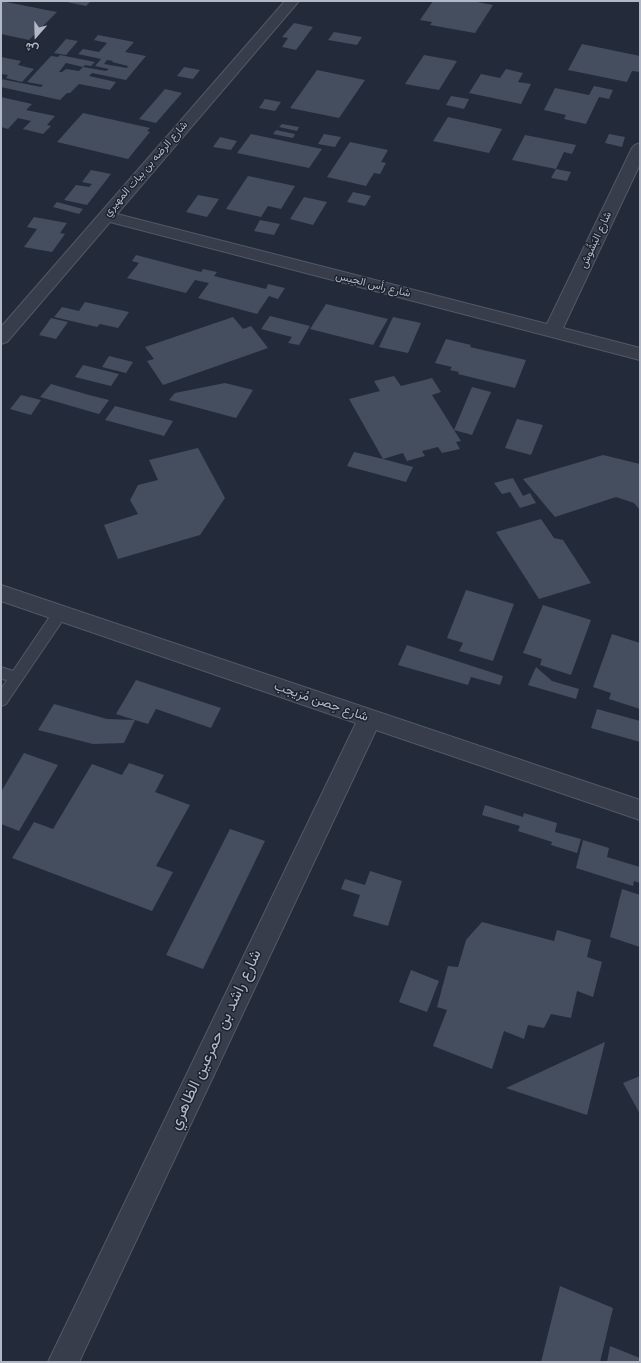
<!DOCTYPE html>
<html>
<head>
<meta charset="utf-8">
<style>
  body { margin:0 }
  #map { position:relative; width:641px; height:1363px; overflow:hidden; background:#232b3a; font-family:Roboto,Vazirmatn,sans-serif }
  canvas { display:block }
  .frame { position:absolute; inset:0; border:2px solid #b2b8c6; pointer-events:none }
  .north { position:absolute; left:16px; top:16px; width:40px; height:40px; -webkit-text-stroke:3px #1c222f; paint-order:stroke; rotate:200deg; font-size:11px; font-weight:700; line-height:16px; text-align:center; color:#b2b8c6 }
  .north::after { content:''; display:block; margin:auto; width:14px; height:18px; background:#b2b8c6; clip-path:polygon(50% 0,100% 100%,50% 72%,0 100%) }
</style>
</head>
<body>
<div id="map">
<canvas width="641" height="1363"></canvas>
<div class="frame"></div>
<div class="north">ش</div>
</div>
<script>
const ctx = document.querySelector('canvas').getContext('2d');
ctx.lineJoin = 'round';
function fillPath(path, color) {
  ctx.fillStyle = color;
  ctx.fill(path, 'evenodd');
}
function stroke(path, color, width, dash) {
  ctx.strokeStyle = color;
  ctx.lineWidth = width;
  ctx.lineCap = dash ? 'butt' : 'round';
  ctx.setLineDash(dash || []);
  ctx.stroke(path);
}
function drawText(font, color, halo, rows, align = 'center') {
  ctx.font = font + ' Roboto,Vazirmatn,sans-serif';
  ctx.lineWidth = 3;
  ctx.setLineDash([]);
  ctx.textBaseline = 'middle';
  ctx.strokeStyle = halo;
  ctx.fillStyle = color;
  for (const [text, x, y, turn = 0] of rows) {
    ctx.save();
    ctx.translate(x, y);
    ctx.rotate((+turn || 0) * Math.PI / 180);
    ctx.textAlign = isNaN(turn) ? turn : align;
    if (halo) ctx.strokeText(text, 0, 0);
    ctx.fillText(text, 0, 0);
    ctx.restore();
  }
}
const building = new Path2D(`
  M1,1L57,12L29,40L1,34Z
  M62,1H91L86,6Z
  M433,1H472L493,5L475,33L430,25L432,22L420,20Z
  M294,23L313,27L296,50L282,47L288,38L282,37Z
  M334,32L362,37L357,45L328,40Z
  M98,35L134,42L125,52L146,56L126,80L92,73L89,76L116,82L110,90L79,84L70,93H67L60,100L1,87V79L41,87L43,85L27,82L51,56L58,57L60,55L95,62L91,66L85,65L83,67L66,63L59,72H62L66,69L79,71L83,67L106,71L109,69L95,66L101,59L78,54L83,49L99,52L107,43L94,40ZM107,60L113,61L112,62L128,66L127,68L104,64Z
  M66,39L78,41L66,55L54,53Z
  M582,44L640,56V72L632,71L627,82L568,70Z
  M424,55L457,61L439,90L405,84Z
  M1,57L21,61L18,65L34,69L22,82L6,78L8,75L1,74Z
  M184,67L200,70L193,79L177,76Z
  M506,69L523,73L518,82L531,84L521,104L469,93L481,74L500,78Z
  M317,70L365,80L339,118L290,108Z
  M594,86L613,90L609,99L599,97L586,124L564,119L566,115L544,110L555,88L589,95Z
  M165,89L182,93L156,123L139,119Z
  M451,96L469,99L464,109L446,105Z
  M1,97L32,104L26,110L55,116L47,125L51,126L43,134L23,129L31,121L18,118L8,129L1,127Z
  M265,99L281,102L275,111L259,108Z
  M83,113L150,128L147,131L150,132L128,159L57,142Z
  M448,117L502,129L489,153L433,141Z
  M282,124L299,127L297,131L279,127Z
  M276,130L295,134L293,138L273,134Z
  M251,134L322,149L309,168L237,153Z
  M324,134L341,137L335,147L318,144Z
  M609,134L625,137L622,147L605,143Z
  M525,135L576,145L572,154L564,152L556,169L512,160Z
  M220,137L237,141L231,150L213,147Z
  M350,142L388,150L381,162L386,163L380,174L374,173L366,186L327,177Z
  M556,169L571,172L567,181L551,178Z
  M91,170L111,174L87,205L64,200L76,185L89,187L92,184L82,182Z
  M248,176L295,186L281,209L268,206L261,217L226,209Z
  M353,192L371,196L365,206L347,202Z
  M198,195L219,199L207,217L186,212Z
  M304,197L327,202L313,225L290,219Z
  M57,202L83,209L79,214L53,207Z
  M34,217L67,223L60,233L65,234L52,252L24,247L37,229L27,227Z
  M260,220L280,224L274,235L254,231Z
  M136,255L201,272L203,269L217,272L214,276L266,289L268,284L285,288L278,299L269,296L257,314L198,298L209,283L195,280L186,293L127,278L139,263L132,261Z
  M85,302L129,312L118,328L100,324L97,327L54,317L62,307L79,311Z
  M326,304L388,319L373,345L310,329Z
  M270,316L310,326L299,345L288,343L292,337L261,329Z
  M233,317L243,329L251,326L268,348L163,385L147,361L154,359L145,347Z
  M393,317L421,323L408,353L379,347Z
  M51,318L68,322L56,339L39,335Z
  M446,339L471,345L470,347L526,360L515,388L458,374L459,372L450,370L452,367L435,363Z
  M109,356L133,362L126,373L102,367Z
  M83,365L119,374L111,386L75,377Z
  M394,376L401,386L432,378L441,392L432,395L454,430L472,387L491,392L472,435L454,430L461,441L456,442L460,449L442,453L438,447L422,451L425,456L407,461L403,453L383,459L349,399L380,391L374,381Z
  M225,383L253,390L236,418L169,400L175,393Z
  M51,384L89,395L109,400L99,414L40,397Z
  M21,395L41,400L31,415L10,409Z
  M115,406L173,421L164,436L105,420Z
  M517,419L543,425L531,455L505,448Z
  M198,448L225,498L200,535L118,559L104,525L138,514L130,500L138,485L158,480L149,460Z
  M354,452L383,459L413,467L406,482L347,466Z
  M603,455L640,464V510L634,503L616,497L555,517L523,479Z
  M513,478L523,496L530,493L536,503L520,508L510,492L502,494L494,483Z
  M541,519L554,538L563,540L591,583L539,599L496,532Z
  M466,590L514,604L493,661L459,651L463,643L447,638Z
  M543,605L591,620L571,675L540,665L542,659L523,653Z
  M612,634L640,643V709L609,699L611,693L593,687Z
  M407,645L503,676L500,685L471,677L468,685L398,665Z
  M536,667L552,681L579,689L576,699L528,685Z
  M136,680L221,708L211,728L156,709L148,724L135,720L124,743L93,744L38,730L54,704L107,719L135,720L116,714Z
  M597,709L640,721V742L591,728Z
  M24,753L58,765L19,831L1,824V792Z
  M129,763L164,775L155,792L190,805L156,866L173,872L152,911L12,858L34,822L53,829L92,764L122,775Z
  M485,805L523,817L524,813L557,823L555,832L581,839L577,853L551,845L552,842L518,831L520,826L482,815Z
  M230,829L265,841L203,969L166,955Z
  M583,840L609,848L607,857L640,867V883L634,881L633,886L576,868Z
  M370,871L402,881L388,926L353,916L360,895L341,889L345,879L365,885Z
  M622,889L640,895V947L610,937Z
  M482,922L554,941L557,930L591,940L587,957L602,962L593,997L577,991L571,1018L551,1014L544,1028L528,1025L524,1039L504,1031L492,1069L433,1046L447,1010L437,1007L448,966L458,967L466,940Z
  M411,970L439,981L427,1012L399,1002Z
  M605,1042L587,1115L506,1088Z
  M640,1076V1114L623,1083Z
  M560,1286L613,1308L600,1362H541Z
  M610,1346L640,1358V1362H607Z`);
const service = new Path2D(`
  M60,608L65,609L67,613L65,617L6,704L1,706V689L7,680L1,679V667L13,671L55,609Z`);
const minor = new Path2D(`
  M285,1H299L117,214L547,324L632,148L635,145L640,143V164L563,328L640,348V360L110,222L7,342L1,344V327Z
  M1,585L640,800V820L376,730L79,1362H48L356,723L1,601Z`);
const farStreetnames = [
  ["شارع الرضه بن بيات المهيري",146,169,-49],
  ["شارع البَشُوش",596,240,-65],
  ["شارع رأس الجبس",373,285,14]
];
const streetNames = [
  ["شارع حِصن مُرَيجب",321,702,19]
];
const nearStreetnames = [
  ["شارع راشد بن حمرعين الظاهري",216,1040,-65]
];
fillPath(building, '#454e5e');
stroke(service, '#525865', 2);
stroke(minor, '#525865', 2);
fillPath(service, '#373d4a');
fillPath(minor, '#373d4a');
drawText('11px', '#b2b8c6', '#1c222f', farStreetnames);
drawText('13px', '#b2b8c6', '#1c222f', streetNames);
drawText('16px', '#b2b8c6', '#1c222f', nearStreetnames);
</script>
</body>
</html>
